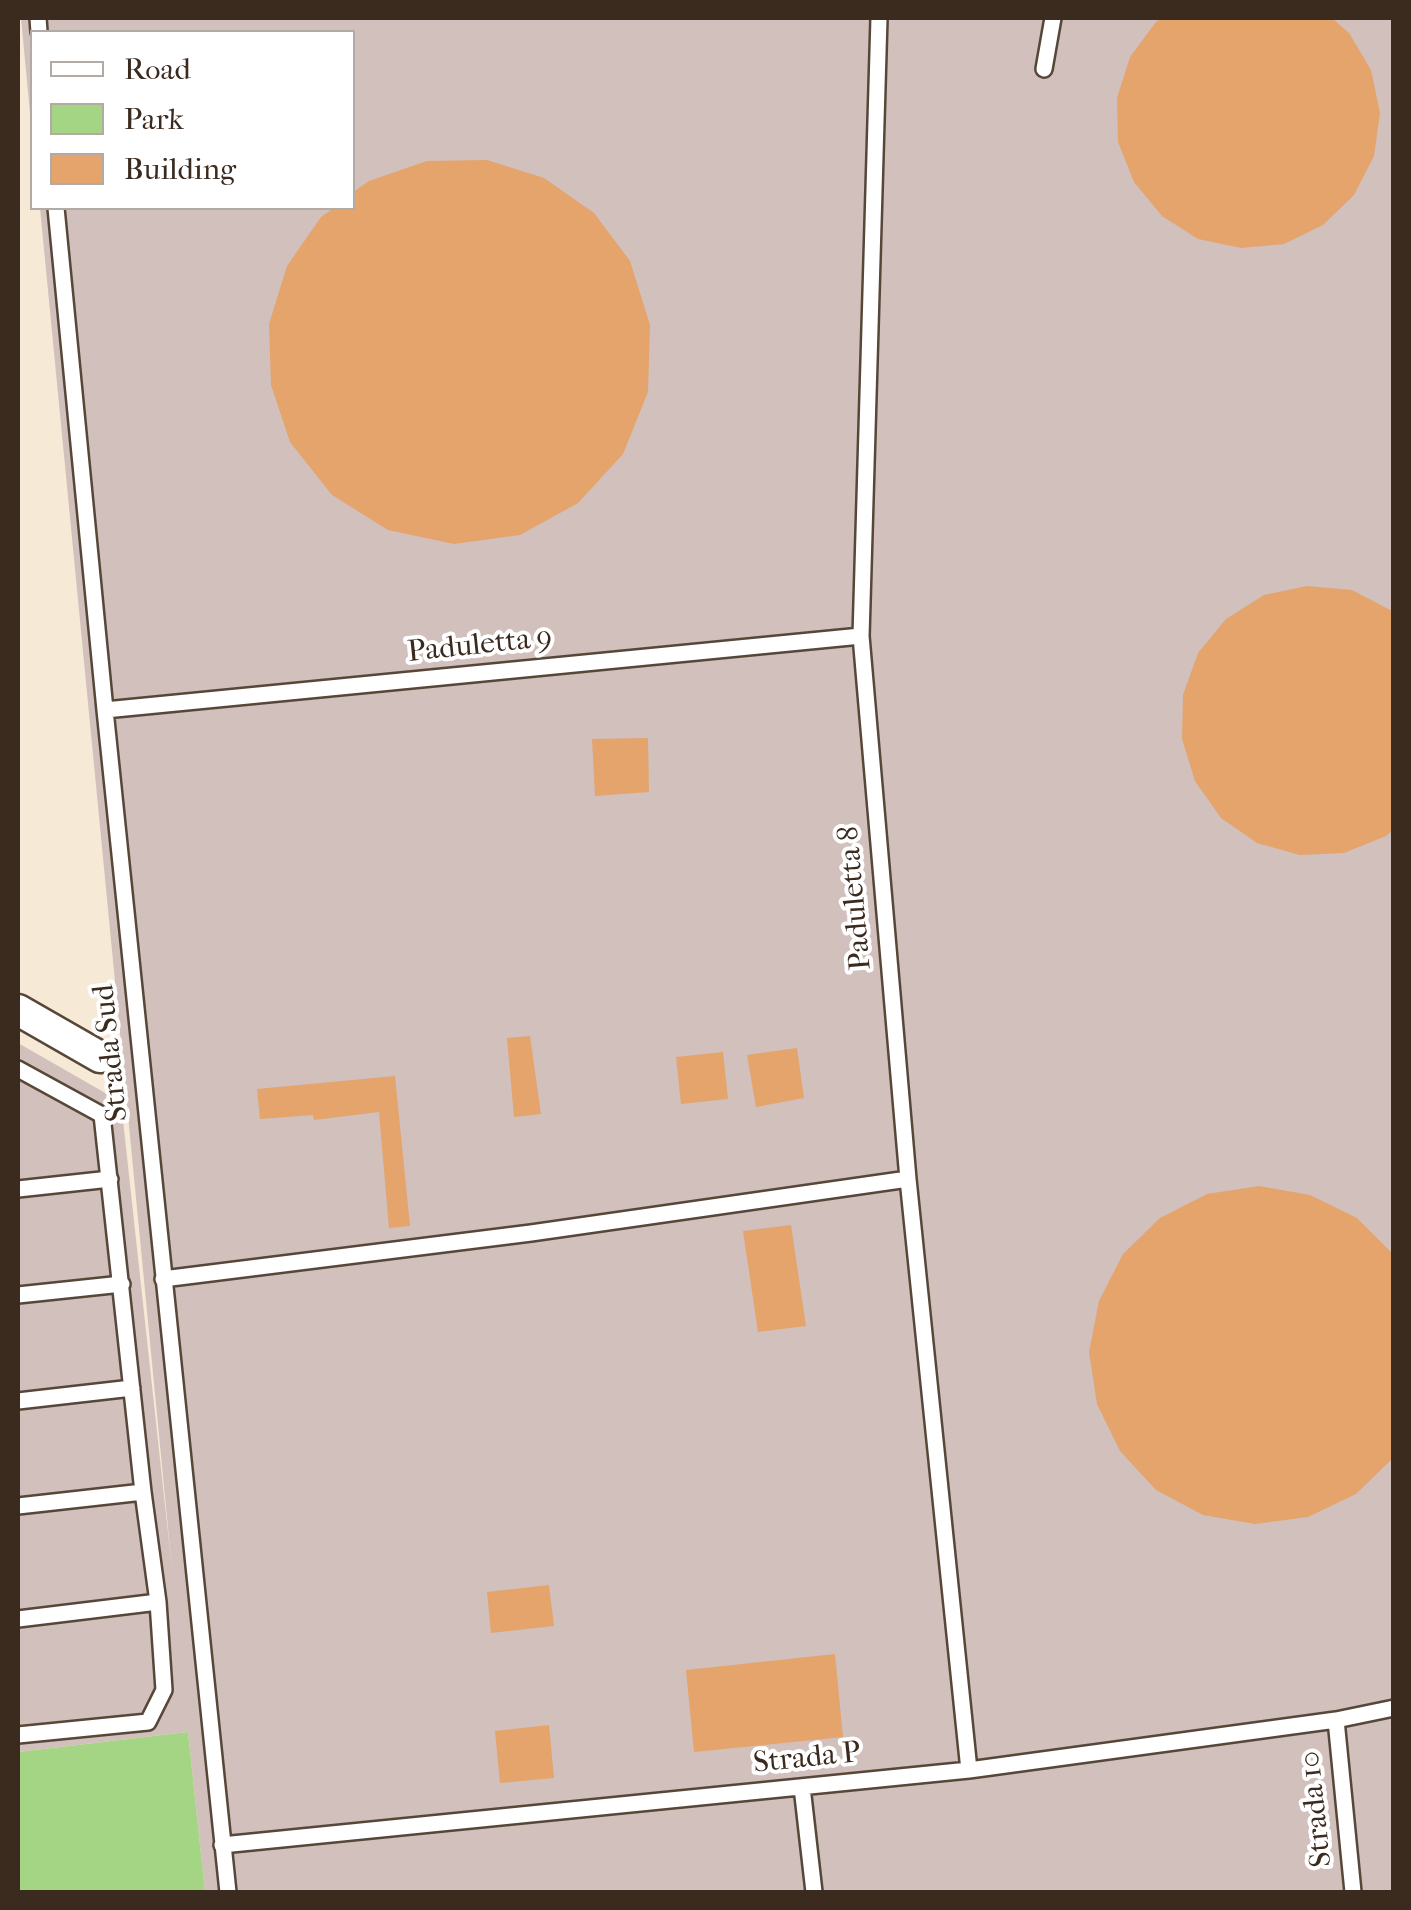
<!DOCTYPE html>
<html>
<head>
<meta charset="utf-8">
<style>
  body { margin:0 }
  #map { position:relative; width:1411px; height:1910px; overflow:hidden; background:#f6e9d5; font-family:"IM FELL French Canon",serif }
  canvas { display:block }
  .frame { position:absolute; inset:0; border:20px solid #3b2a1e; pointer-events:none }
  .legend { position:absolute; left:30px; top:30px; width:325px; height:180px; box-sizing:border-box; background:#fff; border:2px solid #b1aaa5; margin:0; padding:12px 18px; list-style:none; font-size:30px; color:#3b2a1e }
  .legend li { display:flex; align-items:center; gap:20px; height:50px }
  .legend b { width:50px; border:2px solid #b1aaa5 }
</style>
</head>
<body>
<div id="map">
<canvas width="1411" height="1910"></canvas>
<div class="frame"></div>
<ul class="legend">
<li><b style="height:12px;background:#fff"></b>Road</li>
<li><b style="height:28px;background:#a4d584"></b>Park</li>
<li><b style="height:28px;background:#e4a46c"></b>Building</li>
</ul>
</div>
<script>
const ctx = document.querySelector('canvas').getContext('2d');
ctx.lineJoin = 'round';
function fillPath(path, color) {
  ctx.fillStyle = color;
  ctx.fill(path, 'evenodd');
}
function stroke(path, color, width, dash) {
  ctx.strokeStyle = color;
  ctx.lineWidth = width;
  ctx.lineCap = dash ? 'butt' : 'round';
  ctx.setLineDash(dash || []);
  ctx.stroke(path);
}
function drawText(font, color, halo, rows, align = 'center') {
  ctx.font = font + ' "IM FELL French Canon",serif';
  ctx.lineWidth = 8;
  ctx.setLineDash([]);
  ctx.textBaseline = 'middle';
  ctx.strokeStyle = halo;
  ctx.fillStyle = color;
  for (const [text, x, y, turn = 0] of rows) {
    ctx.save();
    ctx.translate(x, y);
    ctx.rotate((+turn || 0) * Math.PI / 180);
    ctx.textAlign = isNaN(turn) ? turn : align;
    if (halo) ctx.strokeText(text, 0, 0);
    ctx.fillText(text, 0, 0);
    ctx.restore();
  }
}
const industrial = new Path2D(`
  M21,18H1393V1892H205L188,1732L18,1752V1043L121,1102L172,1569L40,208H352V32H32V134Z`);
const green = new Path2D(`
  M188,1732L205,1892H18V1752Z`);
const building = new Path2D(`
  M1162,18H1332L1349,33L1371,70L1380,113L1374,156L1354,195L1323,225L1284,244L1241,248L1198,239L1162,216L1134,182L1118,142L1117,98L1130,57L1156,22Z
  M487,160L544,178L594,213L630,261L650,325L648,392L623,454L578,503L520,535L454,544L388,530L332,495L290,442L271,385L269,324L287,266L321,217L334,208H352V193L369,181L427,161Z
  M1307,586L1352,590L1394,612V829L1386,836L1344,853L1300,855L1257,843L1221,818L1195,781L1182,739L1183,695L1198,653L1226,619L1264,595Z
  M648,738L649,792L595,796L592,739Z
  M530,1036L541,1114L514,1117L507,1038Z
  M797,1048L804,1098L756,1107L747,1055Z
  M723,1052L728,1099L681,1104L676,1057Z
  M395,1076L410,1226L389,1228L379,1112L314,1120L313,1115L260,1119L257,1089Z
  M1259,1186L1310,1195L1357,1218L1394,1255V1457L1356,1494L1308,1517L1255,1524L1203,1515L1156,1490L1120,1451L1097,1404L1089,1352L1099,1301L1123,1254L1160,1218L1207,1194Z
  M791,1225L806,1326L758,1332L743,1231Z
  M549,1585L554,1626L491,1633L487,1592Z
  M835,1654L843,1737L694,1752L686,1670Z
  M549,1725L554,1778L500,1783L495,1731Z`);
const service = new Path2D(`
  M38,18L39,32
  M879,18L861,636L908,1179L969,1770
  M1044,69L1053,18
  M56,208L105,710L228,1892
  M105,710L861,636
  M18,1069L102,1115L143,1492L158,1602L164,1690L148,1722L18,1735
  M18,1189L110,1179
  M163,1279L531,1233L908,1179
  M18,1295L122,1284
  M18,1401L132,1388
  M18,1506L143,1492
  M18,1619L158,1602
  M1336,1720L1353,1892
  M802,1787L814,1892
  M222,1845L969,1770L1336,1720L1394,1708`);
const minor = new Path2D(`
  M18,1010L100,1057`);
const streetNames = [
  ["Paduletta 9",480,646,-6],
  ["Paduletta 8",856,898,-95],
  ["Strada Sud",112,1053,-96],
  ["Strada P",807,1759,-6],
  ["Strada 10",1317,1809,-96]
];
fillPath(industrial, '#d1c0bc');
fillPath(green, '#a4d584');
fillPath(building, '#e4a46c');
stroke(service, '#574739', 20);
stroke(minor, '#574739', 35);
stroke(service, '#fff', 15);
stroke(minor, '#fff', 30);
drawText('30px', '#3b2a1e', '#fff', streetNames);
</script>
</body>
</html>
